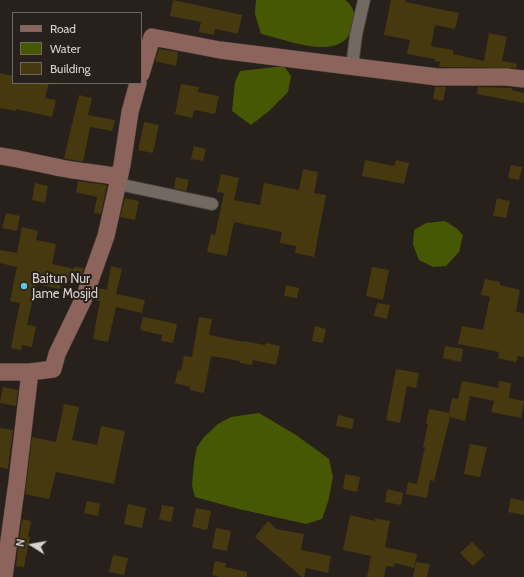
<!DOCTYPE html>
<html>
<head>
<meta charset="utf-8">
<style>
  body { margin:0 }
  #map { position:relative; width:524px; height:577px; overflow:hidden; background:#28201a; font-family:Cabin,sans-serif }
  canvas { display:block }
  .legend { position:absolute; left:12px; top:12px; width:130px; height:72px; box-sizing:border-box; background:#28201a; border:1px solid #6e6762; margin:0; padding:5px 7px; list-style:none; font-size:12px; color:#d7d2ce }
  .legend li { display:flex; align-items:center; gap:8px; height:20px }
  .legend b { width:20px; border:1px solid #6e6762 }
  .north { position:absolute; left:12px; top:525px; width:40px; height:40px; -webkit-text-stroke:3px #28201a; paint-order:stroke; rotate:281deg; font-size:11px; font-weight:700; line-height:16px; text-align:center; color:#d7d2ce }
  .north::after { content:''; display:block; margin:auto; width:14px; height:18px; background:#d7d2ce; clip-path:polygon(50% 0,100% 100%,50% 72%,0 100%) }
</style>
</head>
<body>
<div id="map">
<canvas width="524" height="577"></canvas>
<ul class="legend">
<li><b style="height:5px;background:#8c645c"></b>Road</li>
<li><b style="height:11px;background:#475804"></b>Water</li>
<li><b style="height:11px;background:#47390f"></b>Building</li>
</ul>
<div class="north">N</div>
</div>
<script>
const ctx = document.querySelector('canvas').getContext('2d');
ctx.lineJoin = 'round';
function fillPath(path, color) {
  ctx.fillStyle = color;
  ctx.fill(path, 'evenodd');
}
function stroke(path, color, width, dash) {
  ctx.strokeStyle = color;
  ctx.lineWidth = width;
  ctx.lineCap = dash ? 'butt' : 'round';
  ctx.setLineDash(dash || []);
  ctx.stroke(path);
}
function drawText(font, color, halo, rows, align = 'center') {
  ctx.font = font + ' Cabin,sans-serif';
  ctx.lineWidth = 4;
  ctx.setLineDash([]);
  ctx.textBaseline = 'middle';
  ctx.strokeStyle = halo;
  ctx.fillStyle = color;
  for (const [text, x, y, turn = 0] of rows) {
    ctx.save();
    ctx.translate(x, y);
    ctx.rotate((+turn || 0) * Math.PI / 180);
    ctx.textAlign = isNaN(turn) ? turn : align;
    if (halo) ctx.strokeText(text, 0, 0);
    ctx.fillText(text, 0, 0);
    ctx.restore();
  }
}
const water = new Path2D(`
  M256,0H345C352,4 356,14 354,22C346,66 289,40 261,34L255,14Z
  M284,66L291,76L288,92L269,111L251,125L232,111L235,82L240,71Z
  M445,221L456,228L463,235L459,252L446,266L433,267L419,260L413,245L414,230L426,223Z
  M259,413L296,435L329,459L333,477L328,502L322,519L306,524L239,509L195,497L192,486L194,462L197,447L204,437L218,424L231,417Z`);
const building = new Path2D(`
  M173,0L242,15L238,34L215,29L214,35L199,32L201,22L170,16Z
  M391,0H406L405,2L459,13L455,29L435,25L431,46L453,50V54L484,61L489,33L507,37L502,61L517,64L516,68L439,67L440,62L435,61V59L407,54L410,40L384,35Z
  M159,49L178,52L176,66L155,61Z
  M0,73L13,76V83H49L45,98L56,100L52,117L16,109V111L0,108Z
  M181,84L199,87L198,92L219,96L215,114L194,110L192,118L175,114Z
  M435,87H446L443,101L433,99Z
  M478,87L512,88V90L524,93V103L477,94Z
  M79,95L92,98L88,115L115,120L112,131L90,127L83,162L64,158Z
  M144,122L159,125L153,153L138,150Z
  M194,146L206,149L203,161L191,159Z
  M365,160L394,166L396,160L409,163L404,184L362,176Z
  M511,165L522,167L519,180L508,178Z
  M303,169L318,172L314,193L326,195L314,257L295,253L296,246L280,243L282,232L234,222L227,256L207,252L211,234L215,235L224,193L217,192L221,174L239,178L234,200L260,205L264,183L299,190Z
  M176,177L189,180L186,191L174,188Z
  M78,181L107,185L101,214L94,213L97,197L76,192Z
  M35,183L48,186L45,203L32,200Z
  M125,198L139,201L135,220L120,217Z
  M497,198L510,201L506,218L493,216Z
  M6,213L20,216L17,231L2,228Z
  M22,227L38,231L36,240L56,244L52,264L74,269V267L84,268L79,283L62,280L60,289L36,284L27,325L36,326L32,347L22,345L21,350L11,348L20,303L10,301L17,267L0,263V250L17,253Z
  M111,266L122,269L116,294L145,300L142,313L116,307L108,342L93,339L100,301L94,300L98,288L107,290Z
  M372,267L389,270L383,300L366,296Z
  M485,279L500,282V285L520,290L516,311L524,314V357L518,356L516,362L498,358L499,352L458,344L462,326L483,330L490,297L481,295Z
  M286,285L299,288L297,298L284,296Z
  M377,303L390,305L387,319L374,316Z
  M143,317L177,324L173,343L161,341L162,335L140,330Z
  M199,317L212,319L209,335L244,342V341L265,345L266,343L280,346L276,365L253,360L252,365L240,363V361L211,356L204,393L190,390V387L175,383L178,370L181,371L184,356L192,357Z
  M315,326L326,329L323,343L312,341Z
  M445,346L463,349L461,362L443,358Z
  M396,369L419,373L416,388L407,386L400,423L386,420Z
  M462,381L498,388L499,381L511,383L509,398L524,401L521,418L491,412L494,401L470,396L465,421L450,417L434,481L430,480L427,498L406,494L408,482L417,484L425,447H423L428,424L426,423L429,409L449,413L452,398L458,399Z
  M3,387L18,390L16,406L0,403Z
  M64,404L79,407L72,440L97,445L101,426L125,431L114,484L56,472L49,499L25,494L32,437L56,442Z
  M338,415L354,419L352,429L336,426Z
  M0,428L13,430L8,469L0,467Z
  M470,444L487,447L480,477L464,474Z
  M345,474L360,477L357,492L343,489Z
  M387,489L403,493L401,505L385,502Z
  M511,498L524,501V515L508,512Z
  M87,501L100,504L98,516L84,513Z
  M128,504L146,508L142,528L124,524Z
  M162,505L174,507L171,522L159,519Z
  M196,508L211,511L207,530L192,527Z
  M350,515L375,521V518L390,521L385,547L417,554L414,568L395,563L394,567L386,566L384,577H367L371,556L343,550Z
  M22,519L31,521L28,537H30L24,567L16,566Z
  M268,521L276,529L304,534L301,550L331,556L328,573L306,568L304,577H302L255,537Z
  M216,528L231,531L227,551L212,548Z
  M472,542L485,555L473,566L460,553Z
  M113,555L128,558L124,575L109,572Z
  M215,561L226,563L225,567L247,572V577H220L212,575Z
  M416,562L430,564L427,577H413Z`);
const street = new Path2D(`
  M352,67L356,35L364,0
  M118,184L212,204`);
const secondary = new Path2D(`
  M141,74L152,37L220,50L437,77H506L524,79
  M0,156C21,159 40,164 61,168C80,172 100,173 119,177
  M0,372H30L53,369L57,354L84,298L106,236L122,165L130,112L138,83
  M4,577L17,482L30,372`);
const markers = [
  [24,286,4,"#59c8e5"]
];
const poiNames = [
  ["Baitun Nur",32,279],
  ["Jame Mosjid",32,294]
];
fillPath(water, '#475804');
fillPath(building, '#47390f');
stroke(street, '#443d39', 14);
stroke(secondary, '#443d39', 18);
stroke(street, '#726962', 12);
stroke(secondary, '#8c645c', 17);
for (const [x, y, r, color] of markers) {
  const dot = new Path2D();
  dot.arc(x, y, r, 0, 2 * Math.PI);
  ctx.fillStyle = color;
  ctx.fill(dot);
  stroke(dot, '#28201a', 1.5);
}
drawText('13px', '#d7d2ce', '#28201a', poiNames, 'left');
</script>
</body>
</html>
